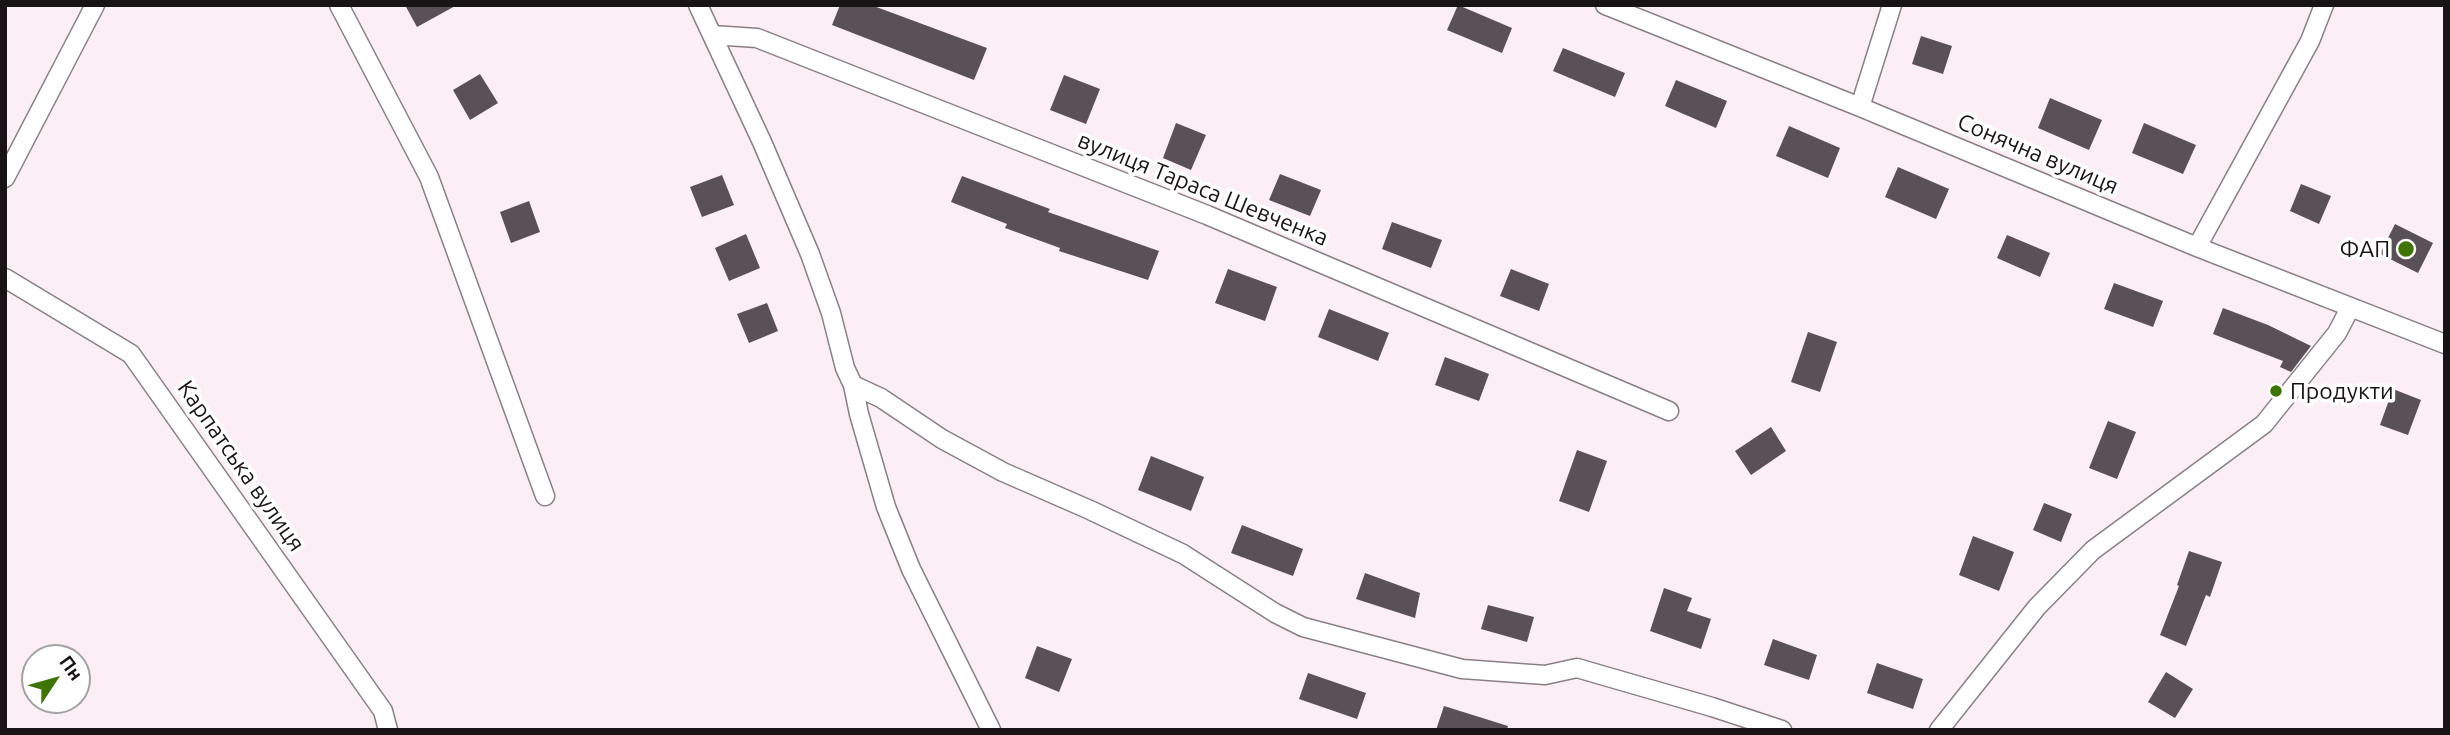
<!DOCTYPE html>
<html>
<head>
<meta charset="utf-8">
<style>
  body { margin:0 }
  #map { position:relative; width:2450px; height:735px; overflow:hidden; background:#fbeff5; font-family:Ubuntu,sans-serif }
  canvas { display:block }
  .frame { position:absolute; inset:0; border:7px solid #181416; pointer-events:none }
  .north { position:absolute; left:21px; top:644px; width:70px; height:70px; box-sizing:border-box; background:#fff; border:2px solid #a3a1a2; border-radius:50%; rotate:54deg; font-size:19px; font-weight:700; line-height:28px; text-align:center; color:#181416 }
  .north::after { content:''; display:block; margin:auto; width:24px; height:32px; background:#3e7502; clip-path:polygon(50% 0,100% 100%,50% 72%,0 100%) }
</style>
</head>
<body>
<div id="map">
<canvas width="2450" height="735"></canvas>
<div class="frame"></div>
<div class="north">Пн</div>
</div>
<script>
const ctx = document.querySelector('canvas').getContext('2d');
ctx.lineJoin = 'round';
function fillPath(path, color) {
  ctx.fillStyle = color;
  ctx.fill(path, 'evenodd');
}
function stroke(path, color, width, dash) {
  ctx.strokeStyle = color;
  ctx.lineWidth = width;
  ctx.lineCap = dash ? 'butt' : 'round';
  ctx.setLineDash(dash || []);
  ctx.stroke(path);
}
function drawText(font, color, halo, rows, align = 'center') {
  ctx.font = font + ' Ubuntu,sans-serif';
  ctx.lineWidth = 7;
  ctx.setLineDash([]);
  ctx.textBaseline = 'middle';
  ctx.strokeStyle = halo;
  ctx.fillStyle = color;
  for (const [text, x, y, turn = 0] of rows) {
    ctx.save();
    ctx.translate(x, y);
    ctx.rotate((+turn || 0) * Math.PI / 180);
    ctx.textAlign = isNaN(turn) ? turn : align;
    if (halo) ctx.strokeText(text, 0, 0);
    ctx.fillText(text, 0, 0);
    ctx.restore();
  }
}
const building = new Path2D(`
  M405,5H457L417,27Z
  M840,5H871L987,48L974,80L832,25Z
  M1458,5L1512,28L1502,53L1447,30Z
  M1921,36L1952,46L1943,74L1912,64Z
  M1563,48L1625,73L1615,97L1553,71Z
  M480,74L498,103L470,120L453,90Z
  M1064,75L1100,89L1086,124L1050,110Z
  M1676,80L1727,101L1716,128L1665,106Z
  M2050,98L2102,120L2089,150L2038,128Z
  M1176,123L1206,135L1191,170L1163,158Z
  M2144,123L2196,145L2183,174L2132,153Z
  M1789,126L1840,148L1828,178L1776,156Z
  M1898,167L1949,189L1936,219L1885,197Z
  M1280,174L1321,190L1310,216L1269,200Z
  M722,175L734,205L702,217L690,187Z
  M962,176L1050,209L1048,212L1159,251L1148,280L1059,251L1060,248L1005,228L1007,224L951,202Z
  M2301,184L2331,196L2319,224L2290,211Z
  M529,201L540,232L511,243L500,212Z
  M1392,222L1442,240L1431,268L1382,249Z
  M2395,224L2433,243L2418,273L2380,254Z
  M746,234L760,268L729,281L715,248Z
  M2007,235L2050,253L2040,277L1997,258Z
  M1228,269L1277,287L1265,321L1215,303Z
  M1511,269L1549,284L1539,311L1500,296Z
  M2114,283L2163,301L2153,327L2104,309Z
  M767,303L778,331L749,343L737,314Z
  M2223,308L2268,325L2311,346L2291,372L2280,367L2283,361L2213,334Z
  M1329,309L1389,333L1378,361L1318,337Z
  M1808,332L1837,342L1820,392L1791,382Z
  M1445,357L1489,374L1479,401L1435,385Z
  M2393,389L2421,400L2408,435L2380,425Z
  M2108,421L2136,432L2117,479L2089,468Z
  M1771,427L1786,451L1751,475L1735,451Z
  M1577,450L1607,461L1589,512L1559,501Z
  M1151,456L1204,477L1191,511L1138,490Z
  M2044,503L2072,514L2061,542L2033,530Z
  M1242,525L1303,549L1293,576L1231,553Z
  M1973,536L2014,552L1999,591L1959,575Z
  M2189,551L2222,562L2210,597L2206,595L2186,646L2160,635L2179,586L2177,585Z
  M1365,573L1420,593L1415,618L1356,599Z
  M1664,588L1692,598L1687,611L1711,619L1701,649L1650,631Z
  M1488,605L1534,617L1527,642L1481,629Z
  M1773,639L1817,655L1809,680L1764,665Z
  M1037,646L1072,659L1059,692L1025,678Z
  M1877,663L1923,679L1913,709L1867,693Z
  M2166,672L2193,689L2175,718L2148,702Z
  M1308,673L1366,693L1357,719L1299,699Z
  M1444,706L1508,726L1507,730H1436Z`);
const minor = new Path2D(`
  M339,5L429,177L545,496
  M698,5L762,142L810,254L831,313L845,368L853,385L859,414L886,507L911,569L991,730
  M1605,5L1860,107L2197,247L2445,344
  M712,35L757,38L1207,215L1669,411
  M1860,107L1892,5
  M5,178L95,5
  M2197,247L2310,41L2324,5
  M5,278L131,354L383,711L388,730
  M853,385L881,398L942,439L1003,472L1090,510L1183,554L1275,613L1303,627L1462,669L1545,675L1577,668L1712,707L1782,730
  M1939,730L2037,607L2093,550L2264,424L2337,333L2350,308`);
const markers = [
  [2406,249,9,"#3e7502"],
  [2276,391,7,"#3e7502"]
];
const streetNames = [
  ["Сонячна вулиця",2038,154,23],
  ["вулиця Тараса Шевченка",1203,189,22],
  ["Карпатська вулиця",241,466,55]
];
const poiNames = [
  ["ФАП",2390,249],
  ["Продукти",2290,391,"left"]
];
fillPath(building, '#5a5156');
stroke(minor, '#8a7f85', 21);
stroke(minor, '#fff', 18);
for (const [x, y, r, color] of markers) {
  const dot = new Path2D();
  dot.arc(x, y, r, 0, 2 * Math.PI);
  ctx.fillStyle = color;
  ctx.fill(dot);
  stroke(dot, '#fff', 2.5);
}
drawText('23px', '#181416', '#fff', streetNames);
drawText('23px', '#181416', '#fff', poiNames, 'right');
</script>
</body>
</html>
